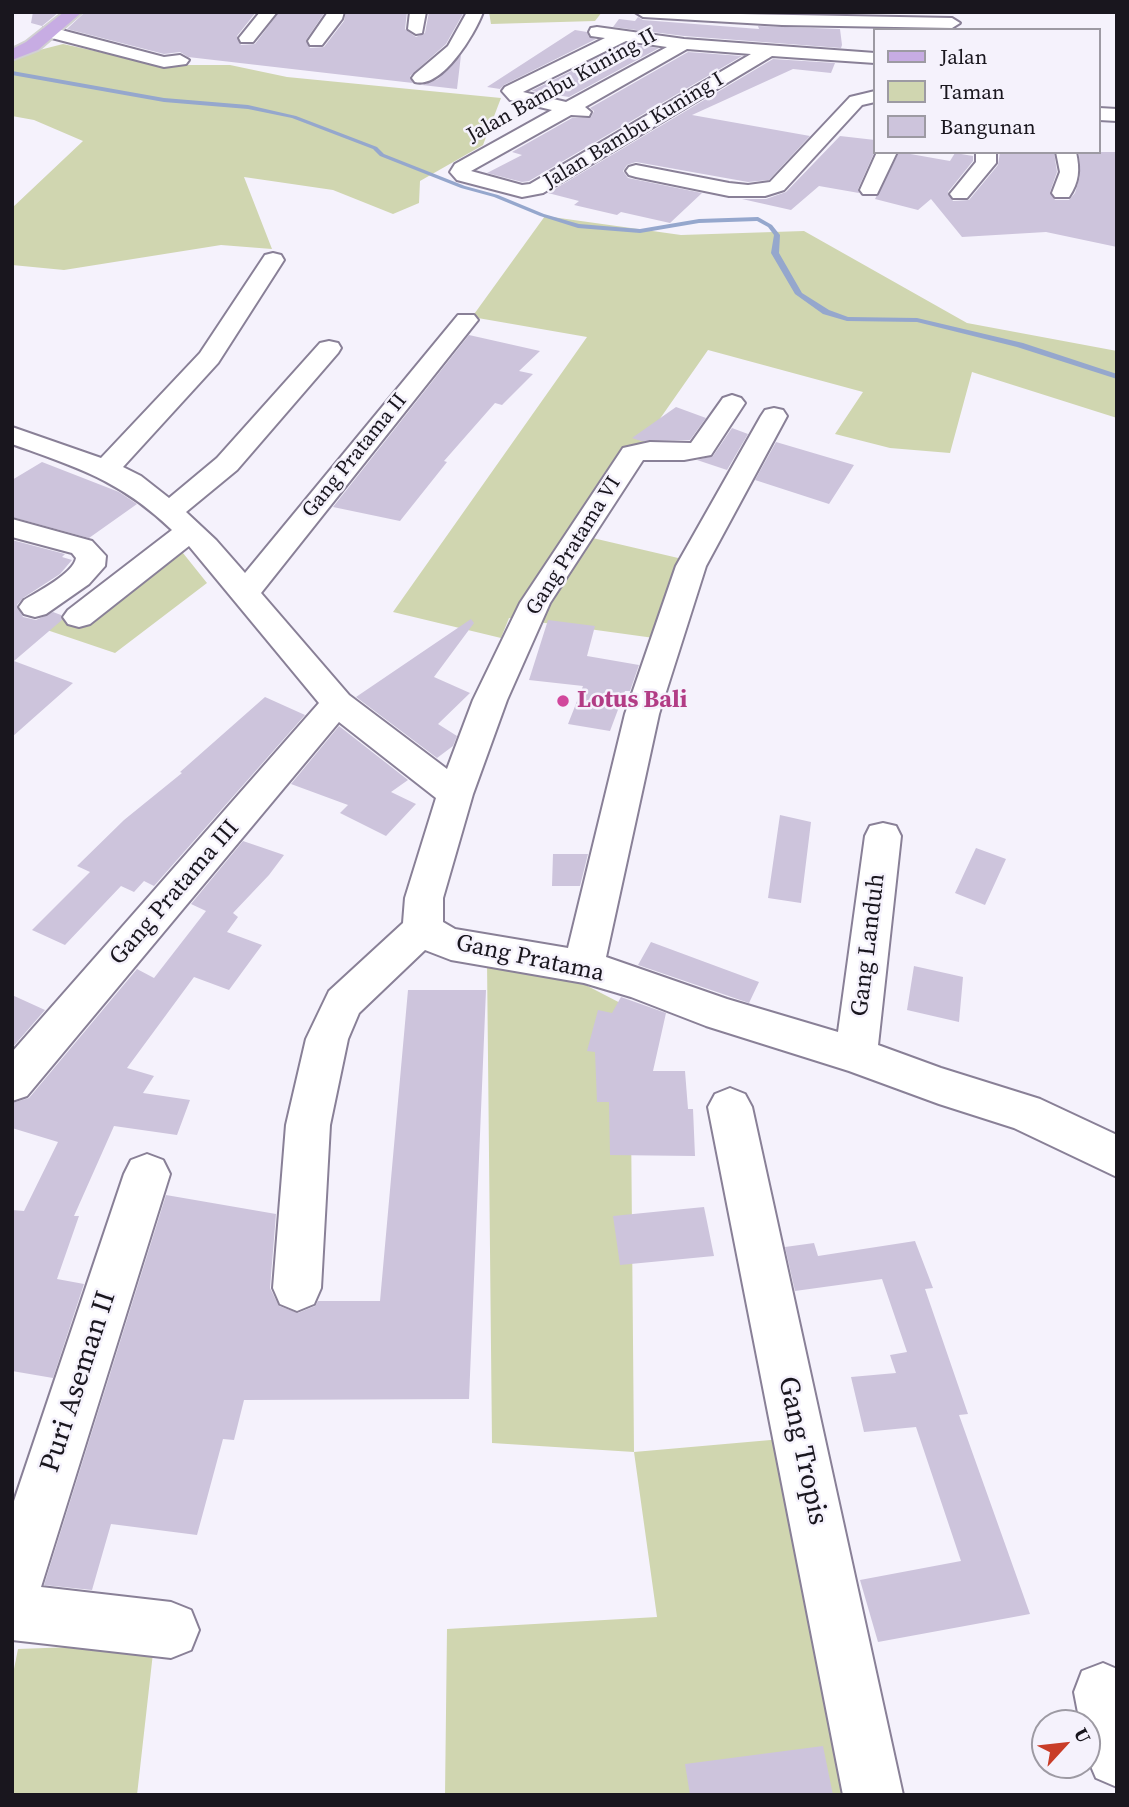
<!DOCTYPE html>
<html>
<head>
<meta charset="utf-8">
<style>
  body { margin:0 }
  #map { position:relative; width:1129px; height:1807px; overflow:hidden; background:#f5f2fc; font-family:"Source Serif 4",serif }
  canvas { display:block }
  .frame { position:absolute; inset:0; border:14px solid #19161e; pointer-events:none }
  .legend { position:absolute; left:873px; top:28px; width:228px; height:126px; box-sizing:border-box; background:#f5f2fc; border:2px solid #9d9aa3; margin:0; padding:9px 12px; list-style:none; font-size:21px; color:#19161e }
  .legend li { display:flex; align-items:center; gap:14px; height:35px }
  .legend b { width:35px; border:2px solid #9d9aa3 }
  .north { position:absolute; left:1031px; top:1709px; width:70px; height:70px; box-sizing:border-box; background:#f5f2fc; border:2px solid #9d9aa3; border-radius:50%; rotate:63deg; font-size:19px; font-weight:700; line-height:28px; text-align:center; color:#19161e }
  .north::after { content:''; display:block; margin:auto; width:24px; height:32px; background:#c93d28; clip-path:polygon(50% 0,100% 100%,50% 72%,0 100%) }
</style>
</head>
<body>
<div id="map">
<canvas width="1129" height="1807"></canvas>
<div class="frame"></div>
<ul class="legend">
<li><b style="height:9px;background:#c7ace3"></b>Jalan</li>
<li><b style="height:19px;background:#d0d6b0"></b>Taman</li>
<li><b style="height:19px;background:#cdc4dc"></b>Bangunan</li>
</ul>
<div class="north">U</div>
</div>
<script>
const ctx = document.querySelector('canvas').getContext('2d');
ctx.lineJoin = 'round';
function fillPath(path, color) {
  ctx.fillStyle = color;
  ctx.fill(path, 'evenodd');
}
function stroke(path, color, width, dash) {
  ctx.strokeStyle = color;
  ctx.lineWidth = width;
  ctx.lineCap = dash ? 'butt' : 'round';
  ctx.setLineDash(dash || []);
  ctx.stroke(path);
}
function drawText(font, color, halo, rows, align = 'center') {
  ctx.font = font + ' "Source Serif 4",serif';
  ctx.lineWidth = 5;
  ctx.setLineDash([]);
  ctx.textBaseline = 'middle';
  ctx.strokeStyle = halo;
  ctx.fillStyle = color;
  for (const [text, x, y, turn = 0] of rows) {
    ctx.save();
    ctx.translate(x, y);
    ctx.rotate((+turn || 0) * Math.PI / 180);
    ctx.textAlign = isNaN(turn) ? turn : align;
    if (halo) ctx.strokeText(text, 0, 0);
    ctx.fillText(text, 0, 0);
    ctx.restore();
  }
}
const green = new Path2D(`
  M489,12H602L595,21L491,24Z
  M63,44L159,65H230L287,77L501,98L483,145L420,181L419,203L393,214L333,190L244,177L272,249L221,245L64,270L12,265V208L83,141L34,120L12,116V57Z
  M545,216L681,235L804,231L967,323L1117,351V418L972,372L950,453L890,448L835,434L863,392L708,350L643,443L567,532L691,561L654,638L509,618L501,638L393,612L587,337L472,317Z
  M175,543L207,583L115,653L44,629Z
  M487,961L572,978L630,1008L634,1452L782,1439L859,1795H445L447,1629L657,1617L634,1452L492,1443Z
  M154,1644L137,1795H12V1679L18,1649Z`);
const stream = new Path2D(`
  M12,71L164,98L248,105L296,116L377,147L384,154L465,186L498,195L544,214L579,224L640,229L699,219L758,217L772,225L780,235L779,253L802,293L829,310L848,317L917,318L1023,343L1117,374V379L1017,347L917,322L847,321L823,314L795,294L771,253L774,235L768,227L757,221L699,223L640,233L578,228L540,216L494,197L461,188L380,156L373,149L292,118L248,109L164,102L12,75Z`);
const building = new Path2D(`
  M33,12H59L42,26L31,23Z
  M85,12H256L237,36L241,45L255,44L279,12H325L306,40L310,48L324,47L344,21L346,12H407L405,29L416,37L425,33L429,12H464L446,44L410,76L413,83L188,57L180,52L164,54L67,29Z
  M638,17L643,20L759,29L758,26L840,29L842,45L841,48L684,36L613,27L619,19L635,21Z
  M575,30L587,32L589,37L596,39L504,85L500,89L487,87Z
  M626,44L659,48L569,97L531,91Z
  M688,52L742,56L529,181L522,182L487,173L522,155L512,152L572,118L591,117L594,111L590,108Z
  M461,55L457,89L422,85L438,79Z
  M773,59L835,63L831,73L793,69L692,115L810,136L769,180L748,182L636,162L627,165L623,171L628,178L702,193L670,223L621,212L617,215L574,205L579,201L548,193Z
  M840,136L875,140V151L858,189L859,193L819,186L791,210L742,199H766L786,192Z
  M899,152L950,161L955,153L973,156V161L948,192L953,201L969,200L998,165L1000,152H1054L1057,172L1050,192L1055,200H1069L1075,193L1080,176L1079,152H1117V247L1046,232L962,237L931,199L918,210L875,199Z
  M469,335L540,351L519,371L533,374L502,405L495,403L444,461L447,462L400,521L333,507Z
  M676,407L706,418L690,440L641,441L632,438Z
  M732,428L748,434L727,470L697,460L713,456Z
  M776,442L854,465L829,504L755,480Z
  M42,462L119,492L137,504L89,538L12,517V480Z
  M12,540L65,554L62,557L72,560L60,574L23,598L17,605L23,617L36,620L53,612L61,615L62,620L14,661L73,683L12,737Z
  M471,619L474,623L434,677L470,693L438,724L457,736L453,746L437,758L356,697Z
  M548,620L595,626L587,656L639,665L630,691H625L610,731L568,724L583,686L529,680Z
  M265,697L305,715L154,886L144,881L134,892L121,886L65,945L32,930L90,872L77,866L124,820L182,773L180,772Z
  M339,726L408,780L391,792L416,804L386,836L340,813L348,805L291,784Z
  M780,815L811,822L801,903L768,898Z
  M243,841L284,855L269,875L233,913L238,917L227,932L262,945L229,990L194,977L127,1068L154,1076L143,1093L190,1100L177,1135L114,1126L74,1216H79L57,1279L84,1284L53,1378L12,1371V1210L24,1211L58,1142L12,1128V1103L29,1098L137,969L154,978L206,911L191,904Z
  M976,848L1006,859L985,905L955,893Z
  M553,854H588L580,886H552Z
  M651,942L759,982L749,1003L638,965Z
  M914,966L963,977L959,1022L907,1010Z
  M408,990H486L469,1399L244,1400L234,1440L223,1439L197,1535L111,1524L92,1590L44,1585L166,1195L276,1214L270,1288L279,1306L298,1313L315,1306L318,1301H380Z
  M12,995L45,1010L12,1048Z
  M621,997L666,1013L653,1071H685L688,1109H693L695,1156L610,1155L609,1102H597L595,1052L587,1051L598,1010L612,1013Z
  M704,1207L714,1256L620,1265L613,1216Z
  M915,1241L933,1288L925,1289L968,1414L959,1415L1030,1614L878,1642L860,1580L961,1561L916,1427L864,1432L851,1377L896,1373L890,1355L907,1352L882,1279L795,1291L785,1247L814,1243L818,1256Z
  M823,1746L833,1795H690L685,1764Z`);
const minor = new Path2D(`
  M260,12H277L253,42H241L239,38Z
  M328,12H344L342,19L322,45H310L308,41Z
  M410,12H426L422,33L416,34L408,29Z
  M467,12H483C475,34 442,89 415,82L412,78L415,74L448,46Z
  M635,12L952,18L960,23L952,28L782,25L643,17Z
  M50,27L164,57L180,55L189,60L186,64L164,67L44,36L42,32L44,28Z
  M597,27L684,39L875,53V63L772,56L543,193L522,197L457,180L450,172L455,164L552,110L510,100L502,91L505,87L605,38L591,36L589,32L591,28ZM626,41L667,47L566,102L523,92ZM687,49L751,54L530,184L522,185L471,171L571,115L589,116L591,112L585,107Z
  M875,91V102L862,105L784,190L765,196H729L636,177L629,175L626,171L629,167L636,165L729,183L748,185L770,182L850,97Z
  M1099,108L1117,109V121L1099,120Z
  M877,152H897L877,194H863L860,190Z
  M976,152H996V163L967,198H953L950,194L976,162Z
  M1056,152H1076C1080,170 1079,182 1069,197H1055L1052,193L1060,172Z
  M273,253L281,255L284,260L218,363L123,467L141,476L169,498L217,458L320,343L329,341L338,343L341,348L338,353L237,470L186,512L216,540L245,573L458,315H474L478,320L474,325L261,593L349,695L447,769L473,700L520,603L623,448L650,442L691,443L723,398L732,395L741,398L745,403L711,455L684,460H643L550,603L507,700L473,794L443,898V922L455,929L568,948L625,714L676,566L761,416L765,410L774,408L783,410L787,416L706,566L659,714L606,957L727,999L838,1032L865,836L870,826L883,823L896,826L901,836L878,1045L941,1068L1040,1099L1117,1135V1177L1014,1128L939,1104L849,1071L706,1026L631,997L584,983L451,960L425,950L359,1013L348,1039L330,1125L321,1288L314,1304L297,1311L280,1304L273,1288L286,1125L306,1039L329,991L403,923L405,898L436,798L339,722L27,1096L12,1101V1052L319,703L189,546L90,624L79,627L68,624L63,617L68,610L172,530C120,480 78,468 12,444V427L101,458L200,353L265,255Z
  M12,519L92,541L106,556L105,566L89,584L46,614L35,617L24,614L19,607L24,600C37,592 74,573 76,558L72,553L12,537Z
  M730,1088L745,1094L752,1107L903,1795H843L708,1107L715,1094Z
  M147,1154L163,1160L170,1174L41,1587L171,1602L191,1610L199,1630L191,1650L171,1658L12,1640V1507L124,1174L131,1160Z
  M1103,1663L1117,1669V1787L1096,1778L1087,1757V1723H1080L1074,1692L1082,1671Z`);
const major = new Path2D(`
  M64,12H82L38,50L12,60V49L26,42Z`);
const markers = [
  [563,701,7,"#d1479c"]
];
const farStreetnames = [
  ["Jalan Bambu Kuning II",562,86,-29],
  ["Jalan Bambu Kuning I",634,131,-31],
  ["Gang Pratama II",355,456,-51],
  ["Gang Pratama VI",574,546,-58]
];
const hotelNames = [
  ["Lotus Bali",577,701]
];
const streetNames = [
  ["Gang Pratama III",175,893,-49],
  ["Gang Landuh",869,945,-83],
  ["Gang Pratama",530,959,12]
];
const nearStreetnames = [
  ["Puri Aseman II",79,1382,-72],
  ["Gang Tropis",802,1451,78]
];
fillPath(green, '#d0d6b0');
fillPath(stream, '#95a7cd');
fillPath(building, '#cdc4dc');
stroke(minor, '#898097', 4);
stroke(major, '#d1d0d2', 4);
fillPath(minor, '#fff');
fillPath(major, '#c7ace3');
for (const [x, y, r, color] of markers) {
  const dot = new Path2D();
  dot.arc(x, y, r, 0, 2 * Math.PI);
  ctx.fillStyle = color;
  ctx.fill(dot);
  stroke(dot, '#f5f2fc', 2.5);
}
drawText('21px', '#19161e', '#f5f2fc', farStreetnames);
drawText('bold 24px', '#b23c85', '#f5f2fc', hotelNames, 'left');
drawText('24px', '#19161e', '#f5f2fc', streetNames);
drawText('28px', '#19161e', '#f5f2fc', nearStreetnames);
</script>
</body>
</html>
